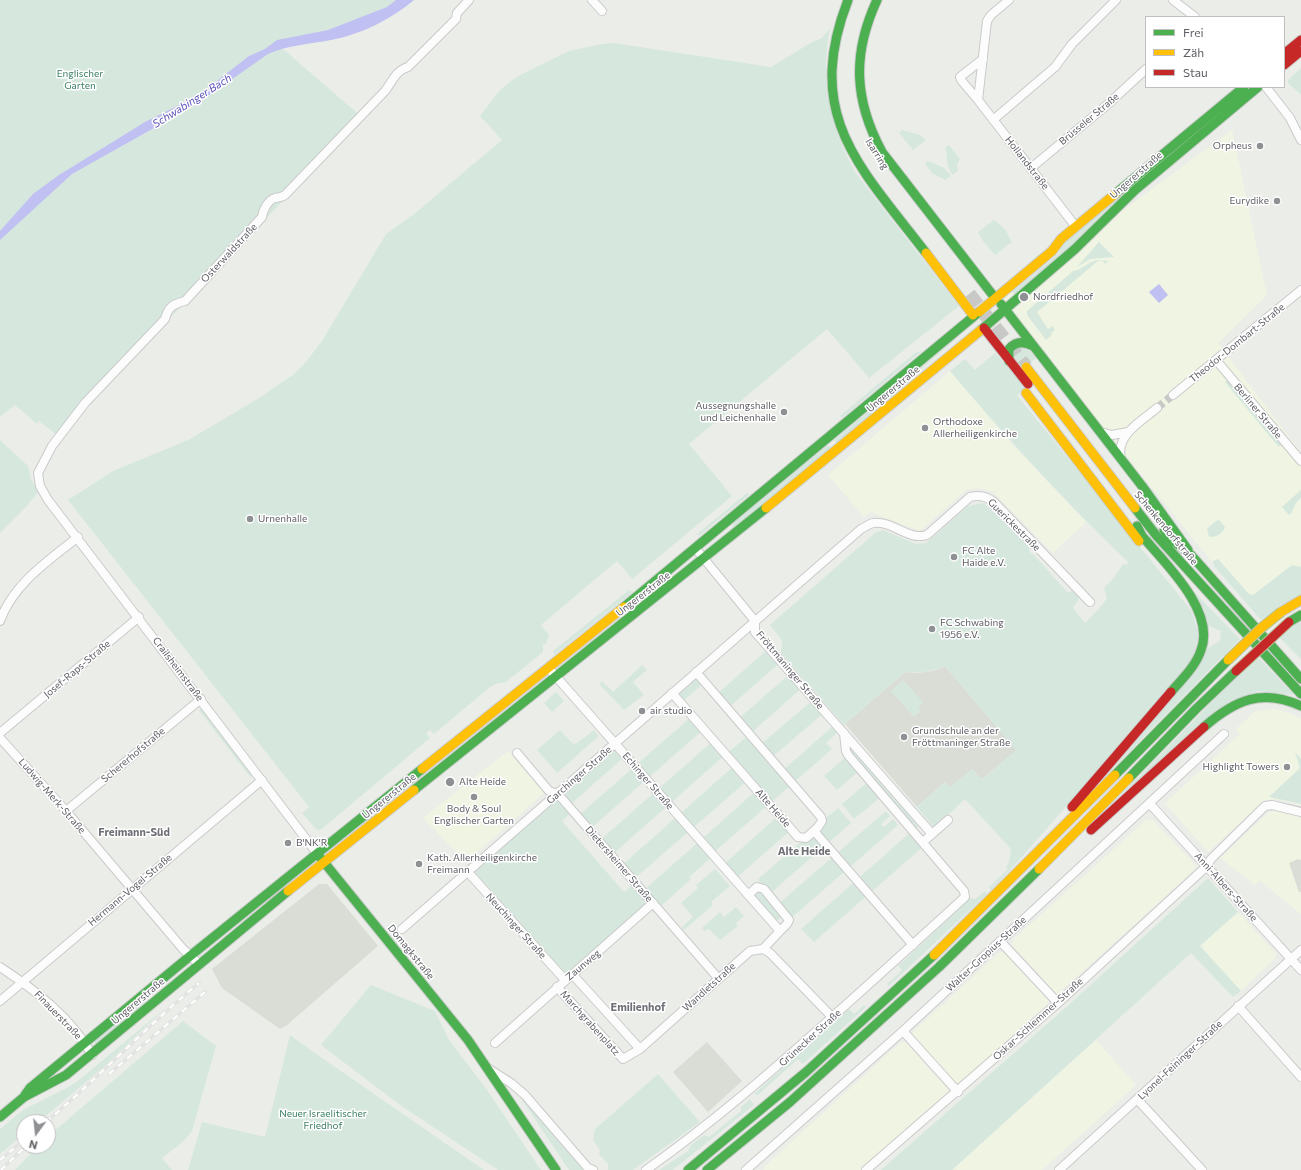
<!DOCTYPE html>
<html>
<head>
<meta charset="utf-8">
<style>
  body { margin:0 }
  #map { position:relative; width:1301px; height:1170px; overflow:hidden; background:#ebede8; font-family:Commissioner,sans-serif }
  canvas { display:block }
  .legend { position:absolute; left:1145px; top:16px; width:140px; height:72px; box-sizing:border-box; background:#fff; border:1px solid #bfbfc1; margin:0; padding:5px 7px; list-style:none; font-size:12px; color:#5e5e65 }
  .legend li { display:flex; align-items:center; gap:8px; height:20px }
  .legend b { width:20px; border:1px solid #bfbfc1 }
  .north { position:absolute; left:16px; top:1114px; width:40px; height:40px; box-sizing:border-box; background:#fff; border:1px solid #bfbfc1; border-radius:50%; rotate:195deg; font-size:11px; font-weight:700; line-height:16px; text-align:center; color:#5e5e65 }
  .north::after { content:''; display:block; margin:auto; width:14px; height:18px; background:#8f9093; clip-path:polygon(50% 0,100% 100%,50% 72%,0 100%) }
</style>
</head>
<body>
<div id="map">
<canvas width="1301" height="1170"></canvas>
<ul class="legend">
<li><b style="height:5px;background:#4caf50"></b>Frei</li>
<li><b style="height:5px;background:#ffc107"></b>Zäh</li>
<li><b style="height:5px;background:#c62828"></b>Stau</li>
</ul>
<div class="north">N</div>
</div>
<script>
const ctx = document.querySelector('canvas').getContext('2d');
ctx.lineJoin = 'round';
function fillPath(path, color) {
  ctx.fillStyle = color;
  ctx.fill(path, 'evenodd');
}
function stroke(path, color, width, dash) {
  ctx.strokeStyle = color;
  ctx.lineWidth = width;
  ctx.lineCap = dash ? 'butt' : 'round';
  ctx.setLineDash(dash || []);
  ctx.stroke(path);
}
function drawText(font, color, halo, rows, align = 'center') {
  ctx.font = font + ' Commissioner,sans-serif';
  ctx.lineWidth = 3;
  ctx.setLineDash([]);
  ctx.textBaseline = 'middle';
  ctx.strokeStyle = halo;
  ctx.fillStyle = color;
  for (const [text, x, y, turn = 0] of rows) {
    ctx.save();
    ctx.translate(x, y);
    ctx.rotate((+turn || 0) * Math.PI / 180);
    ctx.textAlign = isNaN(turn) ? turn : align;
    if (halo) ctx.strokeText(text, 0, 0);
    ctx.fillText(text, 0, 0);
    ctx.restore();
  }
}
const commercial = new Path2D(`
  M1232,130L1267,295L1218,343L1301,453V574L1253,595L1249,594L1213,561L1212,562L1000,301Z
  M950,371L1013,445L1086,522L1053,553L993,492L987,490L976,488L966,490L922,529L918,530L870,512L864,517L828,475Z
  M1273,709L1288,712L1301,719V805L1274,799L1264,801L1208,852L1165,803L1240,734L1236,729L1254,712Z
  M508,751L544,793L466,862L423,818Z
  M1274,811L1301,818V914L1259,880L1255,885L1220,858L1269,812Z
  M1146,820H1153L1196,866L1195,869L1059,993H1056L1012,945L1013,940Z
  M1238,912L1276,954L1275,958L1241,991L1200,946Z
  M1000,952H1005L1048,1000V1003L960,1084L957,1083L912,1035L913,1032Z
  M1096,1040L1136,1085L1042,1170H952Z
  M901,1042H905L949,1091V1094L865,1170H764V1167Z`);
const education = new Path2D(`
  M945,666L1017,750L981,780L972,769L950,788L945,782L917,807L845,724L905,672L917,673L933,671Z
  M1298,859L1301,860V892H1299L1289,863Z
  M319,884H327L378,946L287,1025L280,1029L222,988L212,969Z
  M707,1042L742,1081L708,1112L673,1072Z`);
const green = new Path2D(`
  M0,0H414C372,34 333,40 282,48L363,118L57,435L39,421L37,424L15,405L0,417Z
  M830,28C820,84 829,122 855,172L959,306L869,378L827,329L689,444L732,496L632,579L617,561L541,625L549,635L546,644H543V652L506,682L496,684L489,688L434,734L430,730L426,733L430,738L322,829L317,830L302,813L309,807L68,500L113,471L190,439L259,398L294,374L305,363L322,341L386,234L414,214L502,140L480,116L499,91L512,80L526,72L569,51L602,44L614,43L771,67L812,42L822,38Z
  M1301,68V95L1288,83V80Z
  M902,130L920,135L926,140L913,150L899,133Z
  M1193,134L1092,227L1015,295L1012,292L1058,254L1064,242Z
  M949,145L960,159L957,165L958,170L953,175C944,164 949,159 945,148Z
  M928,161L944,168L951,176L945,180L932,173L925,164Z
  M994,220L1004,228L1012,242L995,255L983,241L978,232Z
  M1099,242L1114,257L1090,259L1077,267Z
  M1098,260L1109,261L1105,264L1103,261H1098L1037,312L1048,329L1052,326L1055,330L1051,333L1052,335L1046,340L1027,315V311L1073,271C1083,270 1088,261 1098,260Z
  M969,328L919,371L907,385L837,444L834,440Z
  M1016,347L1028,349L1036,358L1022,369L1013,357Z
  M923,350L842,418L840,416L915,353Z
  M995,353L1026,388L1017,395L1191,610L1199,634L1194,656L1170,687L1022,857L991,890L989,887L1008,869L1006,867L1009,862L1011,849L965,799L934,828L917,807L945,782L950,787L972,769L982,780L1016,750L945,666C931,672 920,673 905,672L844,725L781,653L782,640L770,625L875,533L883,530L916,544L926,543L968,506L983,503L994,511L1029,546L1030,554L1032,553L1068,593L1073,590L1080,597L1073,608L1085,623L1102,605L1107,598L1104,588L1112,580L1123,564L1127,565L1128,562C1065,502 1007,438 950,371L965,359L975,370Z
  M1227,380L1278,442L1280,441L1283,444L1281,446H1278L1225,382Z
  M0,440L28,466L31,479L38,492L25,508L0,533Z
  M828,445L831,448L707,551L732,528L734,522Z
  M1301,490V498C1293,503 1295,511 1289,515L1282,507Z
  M747,493L749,495L699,536L697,534Z
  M1219,520L1225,527C1223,534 1216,537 1209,537L1207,529L1216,521Z
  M1218,559L1249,594L1253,595L1292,565L1301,567V595L1261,620L1214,566L1213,561Z
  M629,590L633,592L554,655L553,651Z
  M1192,590L1240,639L1085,797L1207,648L1220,641L1221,631L1209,626Z
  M1301,619V659L1279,637Z
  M769,648L781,662L728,708L716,695Z
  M1257,656L1294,695L1258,691L1108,808Z
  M642,665L647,670L633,682L644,695L624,710L599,684L602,681L613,692Z
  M696,672L705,682L681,703L672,693Z
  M791,673L803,687L750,734L760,745L814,699L825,712L771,758L782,771L832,727L837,733L826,743L832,749L712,854L713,856L689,877L691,879L658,909L653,903L633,916L566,974L473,870L615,743L625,756L569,806L573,811L562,821L624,892L634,884L643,891L757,790L748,780L633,880L621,866L735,765L726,754L612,855L599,841L714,740L726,754L750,734L738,719Z
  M903,680L923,702L918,707L921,711L914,717L891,691Z
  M556,692L564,701L552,712L544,703Z
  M201,709L252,775L250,777L199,710Z
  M692,716L704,729L589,830L578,816Z
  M560,730L573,744L577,743L594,730L599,736L557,773L537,750Z
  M853,749L914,819L918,827L915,829L848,753Z
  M1295,752L1301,759V804L1269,797L1300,768Z
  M848,755L860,770L837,790L824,776Z
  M870,780L883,795L854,819L842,804Z
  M838,808L851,823L773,891L757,880L818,827L822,821Z
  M886,811L890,816L881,824L884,827L893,819L898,825L789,920L785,914L773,924L748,895L757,887L777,905Z
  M779,815L792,829L734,880L722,866Z
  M913,830L925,845L814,942L801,929Z
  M715,869L730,886L711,902L713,905L684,930L682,927L693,917L681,903L698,888L696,885Z
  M1208,878L1238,912L1200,946L1241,991L1233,997L1191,953L952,1170H881L1063,1010Z
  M985,891L987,894L889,986L887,984L902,970L898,966L971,898L975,899Z
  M736,907L744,916L736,923L738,926L720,940L709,929L704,931L702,928L720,912L724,917Z
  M185,965L186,966L145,1001L142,1007L95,1044V1041Z
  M371,985L435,1011L449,1040L485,1087L541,1170H498L400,1105L321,1045Z
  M864,1005L866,1007L803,1064L798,1059L758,1095L754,1094L849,1009L854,1014Z
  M164,1009L107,1064L39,1122H24V1134L0,1154V1129L23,1110L70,1086L79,1080Z
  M183,1021L216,1046L192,1131L184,1141L162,1158L172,1170H15L38,1146H48V1136L52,1133Z
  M290,1035L312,1051L484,1170H188L202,1122L265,1137Z
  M658,1074L700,1122L633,1170H608V1164L599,1154L600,1150L593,1140L595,1129Z
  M516,1091L585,1170H569Z
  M750,1099L754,1105L673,1170H659L688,1151L691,1145L704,1135L709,1137L741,1111V1107Z`);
const water = new Path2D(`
  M396,0H414C390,20 362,34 331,40C310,44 288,45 268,54L195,105L72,174L0,240V231L33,194L59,175L145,122L189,100L213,84L249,56L265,49L277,40L328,30L387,7Z
  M1159,284L1168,295L1159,303L1149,292Z`);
const streetTunnel = new Path2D(`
  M1157,408L1173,395`);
const highwayTunnel = new Path2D(`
  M969,294L1026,367`);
const street = new Path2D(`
  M592,0L602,11
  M1009,0L991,15L987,21L978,100L1076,227
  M1173,0L1195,17
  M1266,87L1290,118L1301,140
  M978,100L961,80L960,77L983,59
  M993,120L1055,67L1072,44L1116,0
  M1031,168L1107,105L1146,69
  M1216,360L1301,461
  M1173,395L1301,290
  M1101,432L1112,435L1128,432
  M1121,458C1115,435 1143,420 1157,408
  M696,549L755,621V632L932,834
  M0,621C13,584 49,560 78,537
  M552,672L780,931L787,924L789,920L764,889L757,887L748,895
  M672,693L798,837L806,838L818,827L822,821L821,817L696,672
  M0,733L139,617
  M0,738L66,811L183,949L199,964
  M517,753L549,791L558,794L718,978
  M1150,804L1301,970
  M66,811L201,699
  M814,831L913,945
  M923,842L948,820
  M316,852L48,500L40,486L38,473L52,446L85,403L165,319C168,307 173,304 185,301L262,217C263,210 268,200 275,198C279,197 281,198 285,195L385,91C393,81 395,71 408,67L456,19L457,13L469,0
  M467,871L565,980
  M402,929L861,529C865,527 869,524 873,523C892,520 908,541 927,535L970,497C980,495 985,496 994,502L1090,602
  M1000,941L1058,1003
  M763,949L770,953L832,1017
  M0,967C35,990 71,1017 92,1055
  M573,975L640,1049
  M557,987L623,1059L640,1049L750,951L763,949L780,931
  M0,1001L262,780
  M1238,1006L1301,1077
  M903,1031L958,1092
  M495,1043L653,903
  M489,1069L511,1083L525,1095L588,1168L593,1170
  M1137,1099L1202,1170
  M646,1170C711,1124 771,1072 830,1019C875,979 920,938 965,897L964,891L848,755L846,751L844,733
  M746,1170L903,1031L1224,734
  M866,1170L1058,1003L1207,866L1211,859L1265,806L1272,805L1301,812
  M1059,1170L1301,950`);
const fast = new Path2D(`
  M848,0C803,116 860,167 926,253
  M877,0C852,54 854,100 882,152L995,298
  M1115,194L1244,87
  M1001,304L1142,486L1188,550
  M981,330L1075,249L1135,190L1258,87
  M1009,361V349C1016,341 1024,341 1033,346
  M1135,508L1156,535L1301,694
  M1137,526L1142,536C1165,563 1216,611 1201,650C1196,666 1182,679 1171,692
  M1164,530L1172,540L1191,555L1301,679
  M624,607L979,312
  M1289,622L1301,615
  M1204,727C1235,700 1262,688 1301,706
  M1115,775L1228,660
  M1129,778L1196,709L1236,671
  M414,790L766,508
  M319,856L468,1040L556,1170
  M25,1095L30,1088L195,952L422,769
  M0,1117L24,1097L66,1075L288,891
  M688,1170L806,1072L934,955
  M707,1170L790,1102L939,967L1039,869`);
const slow = new Path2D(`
  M926,253L973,315
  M979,312L1052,251L1061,239L1115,194
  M1026,367L1135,508
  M1026,393L1139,541
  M766,508L981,330
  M1281,612L1301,600
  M422,769L624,607
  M1039,869L1129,778
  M288,891L414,790
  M934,955L1115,775`);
const jam = new Path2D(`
  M1284,54L1301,40
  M1284,65L1301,51
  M984,328L1028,384
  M1072,807L1171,692
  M1091,830L1204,727`);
const rail = new Path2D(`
  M109,1074L205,992
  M46,1122C98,1078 146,1027 199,983
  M0,1160L24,1140
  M1,1170L26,1146`);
const slowBridge = new Path2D(`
  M1228,660L1260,629L1281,612`);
const jamBridge = new Path2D(`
  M1236,671L1289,622`);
const markers = [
  [1260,146,4,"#8f9093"],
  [1277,201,4,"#8f9093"],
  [1024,297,5,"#8f9093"],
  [784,412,4,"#8f9093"],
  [925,428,4,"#8f9093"],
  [250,519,4,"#8f9093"],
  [954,557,4,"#8f9093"],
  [932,629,4,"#8f9093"],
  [642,711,4,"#8f9093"],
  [904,737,4,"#8f9093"],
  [1287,767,4,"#8f9093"],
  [450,782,5,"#8f9093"],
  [474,797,4,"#8f9093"],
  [288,843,4,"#8f9093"],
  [419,864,4,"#8f9093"]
];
const parkNames = [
  ["Englischer",80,74],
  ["Garten",80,86],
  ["Neuer Israelitischer",323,1114],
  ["Friedhof",323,1126]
];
const streetNames = [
  ["Brüsseler Straße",1089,119,-40],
  ["Isarring",877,154,58],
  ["Hollandstraße",1027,163,52],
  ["Ungererstraße",1136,175,-41],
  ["Osterwaldstraße",229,253,-47],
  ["Theodor-Dombart-Straße",1237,343,-39],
  ["Ungererstraße",893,389,-40],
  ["Berliner Straße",1258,411,50],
  ["Guerickestraße",1014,525,45],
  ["Schenkendorfstraße",1166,528,50],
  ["Ungererstraße",643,594,-38],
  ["Josef-Raps-Straße",77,669,-40],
  ["Crailsheimstraße",178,669,53],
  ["Fröttmaninger Straße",790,670,50],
  ["Schererhofstraße",133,755,-40],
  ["Garchinger Straße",579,775,-41],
  ["Echinger Straße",648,781,49],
  ["Ludwig-Merk-Straße",52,796,49],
  ["Ungererstraße",389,796,-39],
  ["Alte Heide",773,808,49],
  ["Dietersheimer Straße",619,864,49],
  ["Anni-Albers-Straße",1226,887,48],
  ["Hermann-Vogel-Straße",130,890,-40],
  ["Neuchinger Straße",516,926,48],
  ["Domagkstraße",411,952,51],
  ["Walter-Gropius-Straße",986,954,-43],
  ["Zaunweg",583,965,-40],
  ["Wandletstraße",709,987,-42],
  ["Ungererstraße",138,1001,-40],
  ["Finauerstraße",58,1015,46],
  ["Oskar-Schlemmer-Straße",1038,1019,-42],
  ["Marchgrabenplatz",590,1023,48],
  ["Grünecker Straße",810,1038,-42],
  ["Lyonel-Feininger-Straße",1180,1060,-43]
];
const poiNames = [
  ["Orpheus",1252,146,"right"],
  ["Eurydike",1269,201,"right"],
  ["Nordfriedhof",1033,297],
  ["Aussegnungshalle",776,406,"right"],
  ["und Leichenhalle",776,418,"right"],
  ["Orthodoxe",933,422],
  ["Allerheiligenkirche",933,434],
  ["Urnenhalle",258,519],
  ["FC Alte",962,551],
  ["Haide e.V.",962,563],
  ["FC Schwabing",940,623],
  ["1956 e.V.",940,635],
  ["air studio",650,711],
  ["Grundschule an der",912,731],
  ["Fröttmaninger Straße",912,743],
  ["Highlight Towers",1279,767,"right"],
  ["Alte Heide",459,782],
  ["Body & Soul",474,809,"center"],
  ["Englischer Garten",474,821,"center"],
  ["B'NK'R",296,843],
  ["Kath. Allerheiligenkirche",427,858],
  ["Freimann",427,870]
];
const waterNames = [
  ["Schwabinger Bach",192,101,-32]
];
const neighbourhoodNames = [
  ["Freimann-Süd",134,832],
  ["Alte Heide",804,851],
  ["Emilienhof",638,1007]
];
fillPath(commercial, '#eff5e2');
fillPath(education, '#daddd6');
fillPath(green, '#d6e8de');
fillPath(water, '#c0c0f3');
stroke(streetTunnel, '#c8c9c7', 8, [8, 4]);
stroke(highwayTunnel, '#c8c9c7', 14, [14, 7]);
stroke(street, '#cacaca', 10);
stroke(fast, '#cacbcb', 11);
stroke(slow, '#cacbcb', 11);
stroke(jam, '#cacbcb', 11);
stroke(street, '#fcfcfc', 8);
stroke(fast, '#4caf50', 9);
stroke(slow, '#ffc107', 9);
stroke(jam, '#c62828', 9);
stroke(rail, '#e2e3e2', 3.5);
stroke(rail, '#fff', 2, [6]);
stroke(slowBridge, '#b7c298', 11, []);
stroke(jamBridge, '#b7c298', 11, []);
stroke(slowBridge, '#ffc107', 9);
stroke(jamBridge, '#c62828', 9);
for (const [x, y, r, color] of markers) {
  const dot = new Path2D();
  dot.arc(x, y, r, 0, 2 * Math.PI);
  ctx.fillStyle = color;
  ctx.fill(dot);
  stroke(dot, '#fff', 1.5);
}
drawText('10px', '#3b7e65', '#fff', parkNames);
drawText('10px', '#5e5e65', '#fff', streetNames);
drawText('10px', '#5e5e65', '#fff', poiNames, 'left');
drawText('italic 11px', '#5951ba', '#fff', waterNames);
drawText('bold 11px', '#6f6f77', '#fff', neighbourhoodNames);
</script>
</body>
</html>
